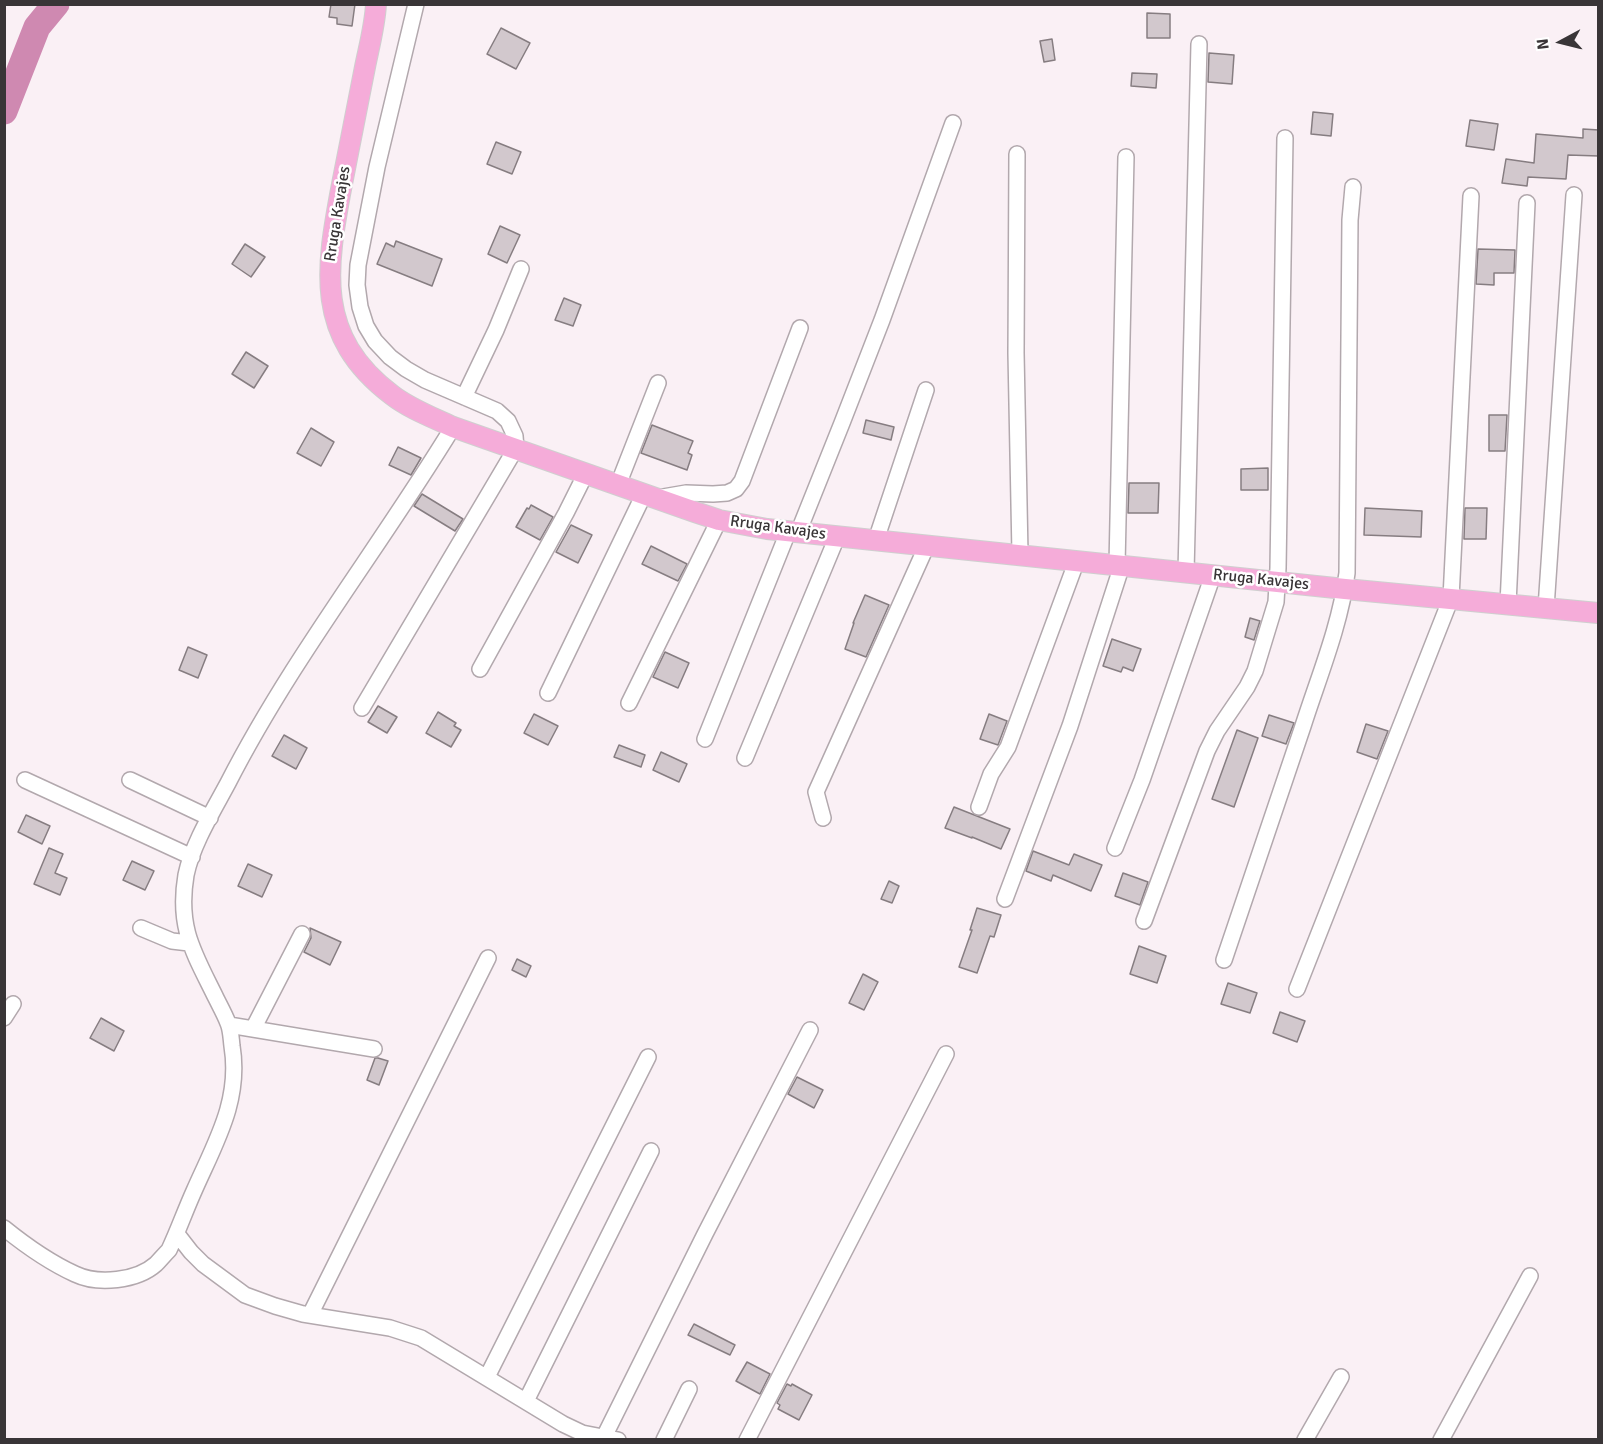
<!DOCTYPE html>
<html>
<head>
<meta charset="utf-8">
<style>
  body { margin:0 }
  #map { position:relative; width:1603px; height:1444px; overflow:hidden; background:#faf0f5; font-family:Signika,sans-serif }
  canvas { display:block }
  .frame { position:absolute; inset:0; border:6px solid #393537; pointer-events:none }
  .north { position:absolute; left:1531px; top:12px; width:60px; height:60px; -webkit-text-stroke:4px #fff; paint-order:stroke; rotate:263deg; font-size:16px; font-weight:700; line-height:24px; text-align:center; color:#393537 }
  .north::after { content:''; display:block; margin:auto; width:21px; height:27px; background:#393537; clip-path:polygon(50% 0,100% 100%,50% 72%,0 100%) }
</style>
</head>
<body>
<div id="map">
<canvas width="1603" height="1444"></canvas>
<div class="frame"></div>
<div class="north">N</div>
</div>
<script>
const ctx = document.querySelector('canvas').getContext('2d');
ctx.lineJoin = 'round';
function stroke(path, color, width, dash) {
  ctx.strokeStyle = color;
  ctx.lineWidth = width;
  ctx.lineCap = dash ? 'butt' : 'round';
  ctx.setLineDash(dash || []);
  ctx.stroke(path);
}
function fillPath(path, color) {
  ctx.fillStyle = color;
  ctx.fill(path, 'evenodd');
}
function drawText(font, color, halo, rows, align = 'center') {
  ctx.font = font + ' Signika,sans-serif';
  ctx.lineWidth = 5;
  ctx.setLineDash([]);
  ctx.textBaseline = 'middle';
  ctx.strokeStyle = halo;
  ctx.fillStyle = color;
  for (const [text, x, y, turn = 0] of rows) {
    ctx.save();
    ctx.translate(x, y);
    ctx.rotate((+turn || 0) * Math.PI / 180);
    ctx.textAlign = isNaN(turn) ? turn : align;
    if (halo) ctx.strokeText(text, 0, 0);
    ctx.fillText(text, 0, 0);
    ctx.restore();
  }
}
const river = new Path2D(`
  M4,111L37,27L56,4`);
const building = new Path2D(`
  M331,4H355L352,26L337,24V18L329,17Z
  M1147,13L1170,14V38H1147Z
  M501,28L530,43L516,69L487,54Z
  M1052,39L1055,60L1044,62L1040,41Z
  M1209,53L1234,55L1232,84L1208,82Z
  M1132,73L1157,74L1156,88L1131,86Z
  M1313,112L1333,114L1331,136L1311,134Z
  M1470,120L1498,124L1494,150L1466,146Z
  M1583,129L1599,130V156L1568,155L1566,179L1528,177L1527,186L1502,183L1506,159L1534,163L1536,134L1583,138Z
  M496,142L521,152L512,174L487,164Z
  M500,226L520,235L507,263L488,254Z
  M396,241L442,259L432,286L377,264L386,243L394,247Z
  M245,244L265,257L251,277L232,264Z
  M1478,249L1515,250L1514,273H1494V285L1476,284Z
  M564,298L581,305L573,326L555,320Z
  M246,352L268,366L254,388L232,374Z
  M1489,415H1507L1505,451H1489Z
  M866,420L894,427L891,440L863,433Z
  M652,425L693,441L688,453L692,455L687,470L641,453Z
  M311,428L334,442L321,466L297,453Z
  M398,447L421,458L411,475L389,465Z
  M1268,468V490H1241V469Z
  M1129,483H1159L1158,513H1128Z
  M422,494L463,519L455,531L414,506Z
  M531,505L553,517L540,540L516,527L527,508L529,509Z
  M1365,508L1422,511L1421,537L1364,535Z
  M1465,508H1487L1486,539H1464Z
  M571,525L592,535L578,563L556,552Z
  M651,546L687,564L678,581L642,564Z
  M865,595L889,605L866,657L845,649L854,623H853Z
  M1250,618L1260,621L1254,640L1245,637Z
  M1112,639L1141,649L1133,671L1123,667L1121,672L1103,666Z
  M188,647L207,655L198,678L179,670Z
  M665,652L689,663L678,688L653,677Z
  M378,706L397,717L387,733L368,722Z
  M438,712L456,723L454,726L461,730L451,747L426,733Z
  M534,714L558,726L548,745L524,733Z
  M989,714L1007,721L998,745L980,739Z
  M1269,715L1294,723L1286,744L1262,736Z
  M1366,724L1388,731L1377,759L1357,752Z
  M1237,730L1258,738L1234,807L1212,799Z
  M284,735L307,748L296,769L272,756Z
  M619,745L645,755L641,767L614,757Z
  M661,752L687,764L679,782L653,770Z
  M954,807L1010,829L1001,849L972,837V838L945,828Z
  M26,815L50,826L42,844L18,832Z
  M49,848L63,854L55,873L67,878L60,895L34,884Z
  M1033,851L1069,865L1074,854L1102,865L1091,891L1053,875L1051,881L1026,871Z
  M132,861L154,871L145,890L123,880Z
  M248,864L272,875L262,897L238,886Z
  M1123,873L1148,882L1140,905L1115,896Z
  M889,881L899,886L892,903L881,899Z
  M977,908L1001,915L994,937L990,936L977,973L959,967L972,930H970Z
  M310,928L341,942L330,965L304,952L311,938Z
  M1139,946L1166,956L1157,983L1130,974Z
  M517,959L531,966L526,977L512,970Z
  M863,974L878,982L864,1010L849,1003Z
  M1228,983L1257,993L1250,1013L1221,1004Z
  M1280,1012L1305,1021L1297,1042L1273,1033Z
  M101,1018L124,1031L114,1051L90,1038Z
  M375,1058H378L388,1061L379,1085L367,1080Z
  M797,1077L823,1090L814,1108L788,1094Z
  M694,1324L735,1345L730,1355L688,1335Z
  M747,1362L770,1374L760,1394L736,1381Z
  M787,1384L791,1386L792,1384L812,1395L799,1420L778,1409L780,1405L777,1403Z`);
const minor = new Path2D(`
  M1017,154L1016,353L1020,554
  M464,397L496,330L521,269
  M618,485L658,383
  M657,498L686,493L713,494L727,493L736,489L742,481L800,328
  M798,533L842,423L882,320L953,123
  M876,540L926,390
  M1117,565L1126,157
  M1186,572L1199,44
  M1508,604L1527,203
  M1546,608L1574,195
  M480,669L566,513L586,473
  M548,693L644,494
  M629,703L719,520
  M362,708L516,448L515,436L508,421L497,411L425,380L406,369L390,357L375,341L366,326L360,307L357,285L358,265L377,167L416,4
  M705,739L788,532
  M745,758L837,537
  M25,780L192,857
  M130,780L210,818
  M979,807L991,774L1008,747L1077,560
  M823,818L816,792L927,545
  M1115,848L1142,780L1213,575
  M1005,899L1070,726L1122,565
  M1144,921L1207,751L1217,731L1247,687L1255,671L1276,602L1278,568L1285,138
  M141,928L172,941L189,943
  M1224,960C1250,882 1276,804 1303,726C1319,676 1340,626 1347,573L1350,220L1353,187
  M1297,989L1451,598L1471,196
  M4,1018L13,1004
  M229,1025L253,1029L302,934
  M253,1029L374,1049
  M4,1228C25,1245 51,1263 75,1274C98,1285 137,1281 156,1264C160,1260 164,1255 169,1250C178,1231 185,1211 194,1191C215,1143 241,1101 232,1046C231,1038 231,1030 228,1023C225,1015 220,1006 216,998C194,953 177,928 186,875C192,845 213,811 228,783C292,658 380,547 453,427
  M177,1234L191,1252L203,1264L245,1295L275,1306L303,1314L390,1328L421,1338L563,1424L582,1433L618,1440
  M310,1315L488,958
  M487,1377L648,1057
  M526,1401L651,1151
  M604,1437L705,1234L810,1030
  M664,1440L689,1389
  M747,1440L946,1054
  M1305,1440L1341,1377
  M1441,1440L1530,1276`);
const major = new Path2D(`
  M376,4C375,25 369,47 365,67C357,106 350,145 342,184C326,269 314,336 392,395C410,409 432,417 453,427L695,512L719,520L767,529L1345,589L1598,613`);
const streetNames = [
  ["Rruga Kavajes",338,214,-81],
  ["Rruga Kavajes",778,528,8],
  ["Rruga Kavajes",1261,580,6]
];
stroke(river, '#cf89b1', 27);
fillPath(building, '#d2c8cd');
stroke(building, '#867d81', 1.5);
stroke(minor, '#b2a8ad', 18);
stroke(major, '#cfcfcf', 22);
stroke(minor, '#fff', 15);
stroke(major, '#f5acd9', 20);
drawText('16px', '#393537', '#fff', streetNames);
</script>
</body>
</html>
